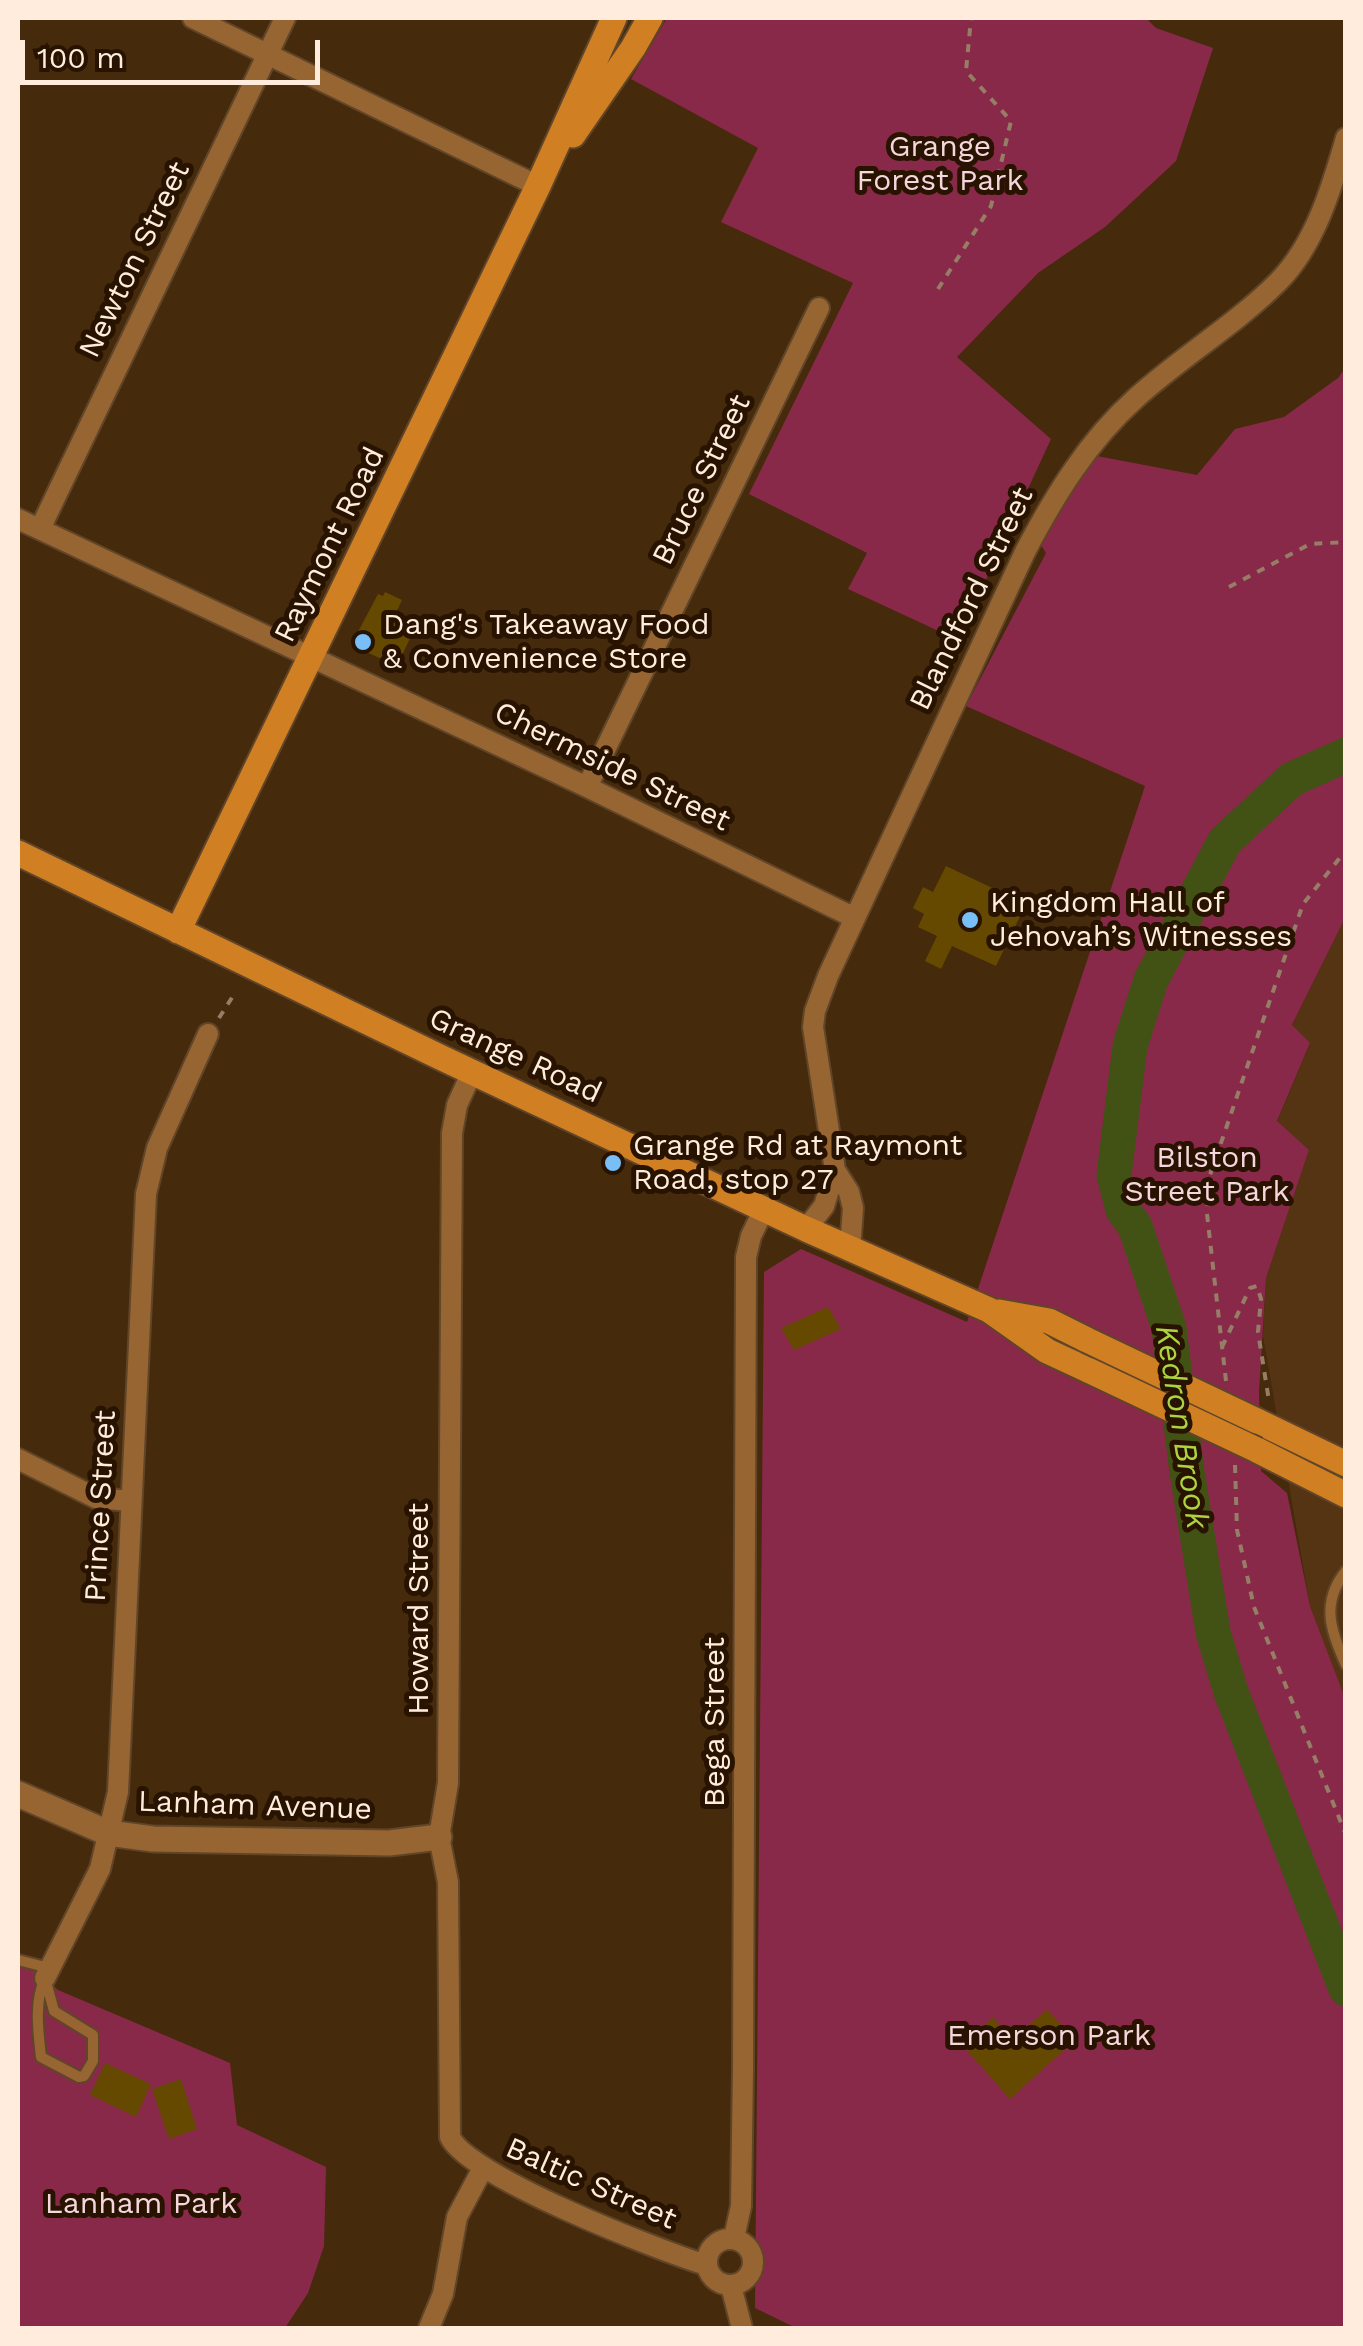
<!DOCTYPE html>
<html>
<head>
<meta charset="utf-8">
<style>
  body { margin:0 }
  #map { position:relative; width:1363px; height:2346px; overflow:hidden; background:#462a0c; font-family:"Work Sans",sans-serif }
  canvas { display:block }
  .frame { position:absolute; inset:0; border:20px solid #ffecdc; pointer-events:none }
  .scale { position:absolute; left:20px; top:40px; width:300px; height:45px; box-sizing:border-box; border:5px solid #ffecdc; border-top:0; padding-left:12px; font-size:30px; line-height:35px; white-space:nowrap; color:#ffecdc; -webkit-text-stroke:8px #281300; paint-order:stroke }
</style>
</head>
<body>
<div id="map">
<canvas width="1363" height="2346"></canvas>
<div class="frame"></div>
<div class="scale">100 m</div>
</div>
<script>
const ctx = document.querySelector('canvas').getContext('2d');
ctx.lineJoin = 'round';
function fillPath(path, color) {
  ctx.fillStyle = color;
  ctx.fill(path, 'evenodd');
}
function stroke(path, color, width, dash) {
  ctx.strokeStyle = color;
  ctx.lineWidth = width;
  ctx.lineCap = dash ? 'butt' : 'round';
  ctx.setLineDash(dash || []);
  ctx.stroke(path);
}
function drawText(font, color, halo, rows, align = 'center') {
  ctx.font = font + ' "Work Sans",sans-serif';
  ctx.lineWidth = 10;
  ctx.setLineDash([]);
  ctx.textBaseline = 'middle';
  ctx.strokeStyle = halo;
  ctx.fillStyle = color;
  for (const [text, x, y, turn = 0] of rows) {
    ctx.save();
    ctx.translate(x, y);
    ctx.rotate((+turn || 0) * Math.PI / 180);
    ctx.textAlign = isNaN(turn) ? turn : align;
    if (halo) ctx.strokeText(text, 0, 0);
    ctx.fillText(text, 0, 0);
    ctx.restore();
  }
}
const built = new Path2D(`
  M1345,918V1698L1310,1606L1263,1336L1266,1278L1309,1150L1277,1122L1310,1044L1292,1026Z`);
const green = new Path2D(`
  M667,18H1146L1156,28L1213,48L1176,161L1105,227L1038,273L957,357L1051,439L958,640L848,589L867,553L749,494L853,283L721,222L758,148L631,79Z
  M1345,368V918L1292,1025L1310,1043L1277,1121L1309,1150L1266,1278L1259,1392L1261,1471L1287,1493L1310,1606L1345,1698V2328H796L755,2308L764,1272L801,1249L967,1322L1145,786L966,706L1046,553L1039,542L1063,498L1097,456L1197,475L1235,429L1284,417L1338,378Z
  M18,1953L58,1990L230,2063L237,2125L326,2167L324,2246L308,2293L285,2328H18Z`);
const river = new Path2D(`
  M1346,755L1292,779L1225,841L1151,980L1130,1046L1114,1175L1123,1210L1135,1226L1169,1328L1187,1472L1213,1632L1231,1692L1346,1989`);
const building = new Path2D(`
  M385,592L402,600L393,619L413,632L397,666L351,645L378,594L383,596Z
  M946,866L1026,904L996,966L952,946L941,969L925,961L937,936L918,927L924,914L913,908L923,887L933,892Z
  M828,1307L841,1329L794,1350L781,1328Z
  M1047,2009L1075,2040L1010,2099L962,2045L993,2017L1013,2040Z
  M105,2063L151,2084L136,2117L90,2095Z
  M181,2079L197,2129L169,2139L152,2089Z`);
const path = new Path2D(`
  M938,289L991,206L1011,121L966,71L971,18
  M1229,587L1310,544L1346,542
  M219,1018L233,996
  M1222,1347L1250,1288L1257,1286L1261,1299L1258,1332L1269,1401
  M1226,1381L1207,1214L1210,1175L1303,904L1346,850
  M1235,1465L1237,1530L1254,1607L1346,1835`);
const service = new Path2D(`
  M1346,1571C1320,1603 1331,1632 1346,1665
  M18,1960L49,1968
  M45,1978L54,2011L93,2035V2061L84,2076L79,2077L41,2057C38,2030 34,2002 45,1978Z`);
const minor = new Path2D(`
  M193,18L538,186
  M18,519L587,787L855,918
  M40,529L285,18
  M587,787L819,308
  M472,1072L457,1105L452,1133L448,1783L439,1837L448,1882L450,2137C469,2177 658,2250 706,2265
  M806,1229L824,1206L835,1170
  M850,1249L853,1208L849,1192L835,1170L813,1027L815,1011L828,976L1025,552C1055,495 1088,441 1136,398C1181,357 1235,325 1278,282C1315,245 1332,187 1346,138
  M18,1459L96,1498L131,1501
  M45,1978L100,1869L118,1792L146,1194L157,1148L208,1034
  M734,2238L741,2206L743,2069L746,1257L751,1236L764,1209
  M707 2262a23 23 0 1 1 46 0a23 23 0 1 1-46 0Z
  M731,2286L742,2328
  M429,2328L443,2294L457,2217L483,2168`);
const tertiary = new Path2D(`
  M18,1794L108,1833L153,1839L389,1843L439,1837`);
const secondary = new Path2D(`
  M573,135L633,48L650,18
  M18,853L444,1059L806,1229L989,1310L1047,1351L1090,1371
  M178,931L538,186L614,18
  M999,1312L1049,1321L1087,1340
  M1257,1421L1346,1464
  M1257,1450L1346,1495`);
const secondaryBridge = new Path2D(`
  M1087,1340L1257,1421
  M1090,1371L1257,1450`);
const markers = [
  [363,642,10,"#78bff7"],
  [970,920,10,"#78bff7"],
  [613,1163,10,"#78bff7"]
];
const parkNames = [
  ["Grange",940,147],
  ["Forest Park",940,181],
  ["Bilston",1207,1158],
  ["Street Park",1207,1192],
  ["Emerson Park",1049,2036],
  ["Lanham Park",141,2204]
];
const streetNames = [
  ["Newton Street",135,260,-64],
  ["Bruce Street",702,480,-64],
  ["Raymont Road",330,545,-64],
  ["Blandford Street",972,599,-64],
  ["Chermside Street",612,767,26],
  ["Grange Road",515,1056,25],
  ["Prince Street",101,1506,-87],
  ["Howard Street",419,1609,-90],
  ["Bega Street",715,1722,-90],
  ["Lanham Avenue",255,1806,2],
  ["Baltic Street",591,2184,24]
];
const poiNames = [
  ["Dang's Takeaway Food",383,625],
  ["& Convenience Store",383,659],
  ["Kingdom Hall of",990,903],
  ["Jehovah’s Witnesses",990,937],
  ["Grange Rd at Raymont",633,1146],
  ["Road, stop 27",633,1180]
];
const waterNames = [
  ["Kedron Brook",1181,1427,81]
];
fillPath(built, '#543412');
fillPath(green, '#89294a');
stroke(river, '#415214', 35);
fillPath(building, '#654900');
stroke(service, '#604529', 14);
stroke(minor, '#604529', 24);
stroke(tertiary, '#604529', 29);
stroke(secondary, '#604529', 29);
stroke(path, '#967e66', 4, [8, 8]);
stroke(service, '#976532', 10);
stroke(minor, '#976532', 20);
stroke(tertiary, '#976532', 25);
stroke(secondary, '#d07f23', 25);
stroke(secondaryBridge, '#604529', 29, []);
stroke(secondaryBridge, '#d07f23', 25);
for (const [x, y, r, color] of markers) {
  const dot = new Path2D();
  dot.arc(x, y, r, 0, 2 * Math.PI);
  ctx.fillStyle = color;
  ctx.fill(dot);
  stroke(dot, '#281300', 4);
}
drawText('30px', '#f5d6dd', '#281300', parkNames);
drawText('30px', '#ffecdc', '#281300', streetNames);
drawText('30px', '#ffecdc', '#281300', poiNames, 'left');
drawText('italic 32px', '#acd440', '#281300', waterNames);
</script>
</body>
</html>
